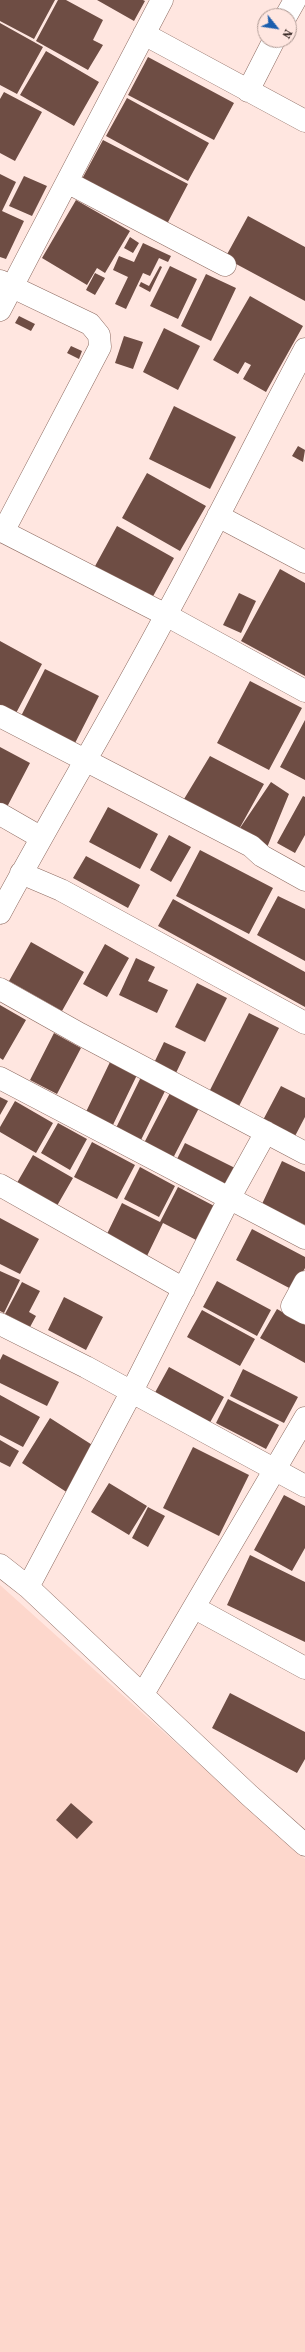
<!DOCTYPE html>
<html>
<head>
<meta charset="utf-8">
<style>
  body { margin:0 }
  #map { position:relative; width:305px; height:2352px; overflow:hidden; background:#ffe6e0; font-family:"Source Serif 4",serif }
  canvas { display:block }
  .north { position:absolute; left:257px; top:8px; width:40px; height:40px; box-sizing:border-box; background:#ffe6e0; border:1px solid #ac9892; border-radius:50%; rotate:120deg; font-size:11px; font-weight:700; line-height:16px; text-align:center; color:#30221e }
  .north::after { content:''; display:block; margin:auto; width:14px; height:18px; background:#1b5eae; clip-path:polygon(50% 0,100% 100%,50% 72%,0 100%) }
</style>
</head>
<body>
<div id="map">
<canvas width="305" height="2352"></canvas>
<div class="north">N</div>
</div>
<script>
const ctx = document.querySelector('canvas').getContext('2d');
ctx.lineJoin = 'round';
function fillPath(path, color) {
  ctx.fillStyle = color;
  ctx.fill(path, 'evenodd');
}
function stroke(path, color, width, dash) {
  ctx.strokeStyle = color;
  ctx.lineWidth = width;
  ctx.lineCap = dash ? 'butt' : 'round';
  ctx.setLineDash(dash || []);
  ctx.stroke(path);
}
const built = new Path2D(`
  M0,1585L305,1859V2352H0Z`);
const building = new Path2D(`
  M0,0H55L34,39L0,21Z
  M58,0H66L103,20L93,40L103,45L88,70L36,41Z
  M97,0H143L145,1L134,21Z
  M0,23L43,47L17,94L0,85Z
  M46,51L99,82L74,126L20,95Z
  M148,57L234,103L214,140L128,95Z
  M4,92L42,112L15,161L0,153V99Z
  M127,98L209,143L188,181L106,136Z
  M103,140L188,184L167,224L82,179Z
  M0,174L16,182L2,211L24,221L6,259L0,257Z
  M24,176L47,186L32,216L9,206Z
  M76,200L130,231L105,273L97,268L87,285L42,258Z
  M248,216L305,247V301L225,258Z
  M130,237L139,243L133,253L124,248Z
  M143,243L171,256L168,262L159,258L150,276L143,273L126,309L115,304L128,277L113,270L119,256L134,262Z
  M160,266L162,267L150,292L139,286L141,282L149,286Z
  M170,266L197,279L178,319L150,306Z
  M95,273L105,278L95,295L86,290Z
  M206,274L236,288L211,341L181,326Z
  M250,296L303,326L266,392L243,379L251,365L245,362L238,374L213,360Z
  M19,316L35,324L31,331L15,323Z
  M164,328L200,346L178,390L143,372Z
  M124,336L143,342L133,369L115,363Z
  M71,346L82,351L79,359L67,353Z
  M174,406L236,437L210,489L149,459Z
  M298,446L305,450L303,462L292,456Z
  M147,473L206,506L180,551L122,518Z
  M117,526L174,558L151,600L94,568Z
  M280,569L305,583V676L241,641Z
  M239,593L256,601L241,633L223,625Z
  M0,641L42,664L14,717L0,710Z
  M45,669L99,696L73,747L19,720Z
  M250,681L302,708L269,770L217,743Z
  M305,720V780L280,767Z
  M0,747L30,763L7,807L0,803Z
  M210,756L264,784L238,831L271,782L289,794L266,850L178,809Z
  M303,796L305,797V835L295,853L277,843Z
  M108,807L158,834L140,869L89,842Z
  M169,835L191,847L171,882L150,870Z
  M200,850L273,888L249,934L176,896Z
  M86,856L140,885L128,908L73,878Z
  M278,896L305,909V961L257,935Z
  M173,899L305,972V1007L158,926Z
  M31,942L84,972L62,1011L9,981Z
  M105,944L129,958L107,997L83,984Z
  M136,958L155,967L148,981L168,990L157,1013L119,995Z
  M197,983L227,998L205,1042L175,1027Z
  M0,1005L26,1020L3,1060L0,1058Z
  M249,1013L279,1028L237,1110L208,1094Z
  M54,1033L81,1048L57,1094L30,1080Z
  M164,1042L186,1052L176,1073L154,1063Z
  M110,1062L137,1075L111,1129L84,1116Z
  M142,1075L167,1087L140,1142L115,1130Z
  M281,1086L305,1098V1117L294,1138L262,1122Z
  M170,1093L199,1108L172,1160L143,1145Z
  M0,1097L8,1101L0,1115Z
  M15,1101L53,1123L36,1153L0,1132V1127Z
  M58,1123L87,1139L70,1170L41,1153Z
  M92,1142L135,1165L117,1199L74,1177Z
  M185,1143L241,1171L230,1192L174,1165Z
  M33,1155L73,1178L54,1211L14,1188Z
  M282,1161L305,1172V1225L262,1204Z
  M140,1167L175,1186L159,1217L124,1199Z
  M178,1187L218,1208L200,1242L163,1223L147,1256L106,1236L122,1203L160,1222Z
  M0,1218L39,1239L20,1274L0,1264Z
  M252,1229L305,1257V1268L293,1290L236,1260Z
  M0,1271L20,1280L4,1313L0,1311Z
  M217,1281L271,1310L257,1336L203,1307Z
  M22,1282L40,1291L29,1312L36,1316L30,1327L5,1314Z
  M64,1297L103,1317L86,1350L48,1330Z
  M277,1309L305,1325V1363L260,1338Z
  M202,1310L255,1339L240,1366L187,1337Z
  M3,1354L59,1382L47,1406L0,1383V1360Z
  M169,1367L224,1397L207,1428L152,1398Z
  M243,1369L298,1397L284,1423L230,1396Z
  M0,1395L40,1417L23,1447L0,1435Z
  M228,1399L279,1425L266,1449L216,1423Z
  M50,1418L97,1448L68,1493L22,1463Z
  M0,1440L19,1451L10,1467L0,1462Z
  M193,1447L249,1475L219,1536L163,1508Z
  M109,1483L147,1506L129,1535L91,1512Z
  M284,1495L305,1506V1548L292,1571L254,1550Z
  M148,1507L165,1516L148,1547L132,1538Z
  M250,1555L305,1582V1642L227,1605Z
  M230,1693L305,1732V1759L297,1773L212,1728Z
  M71,1803L93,1822L77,1839L56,1820Z`);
const minor = new Path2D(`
  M286,16L295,0
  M144,34L305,121
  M248,91L274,40
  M67,182L225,265
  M0,281L90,324L99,335L100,347L3,532
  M0,310L162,0
  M218,516L305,562
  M0,530L166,615L305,691
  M0,716L251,846L262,856L305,880
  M0,814L40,837
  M21,873L61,890L305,1023
  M0,913C54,813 113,715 166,615C214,527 258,437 305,349
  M0,989L80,1034L305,1153
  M0,1078L305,1238
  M0,1185L184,1289
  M305,1282L292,1306L305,1313
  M0,1324L86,1367L305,1486
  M0,1565L28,1587L249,1795L305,1845
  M28,1587L131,1393L230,1197L266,1132
  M195,1608L305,1668
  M143,1694L305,1418`);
fillPath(built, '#fdd7cc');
fillPath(building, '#6e4d44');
stroke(minor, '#8c6a60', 23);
stroke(minor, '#fff', 22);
</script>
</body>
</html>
